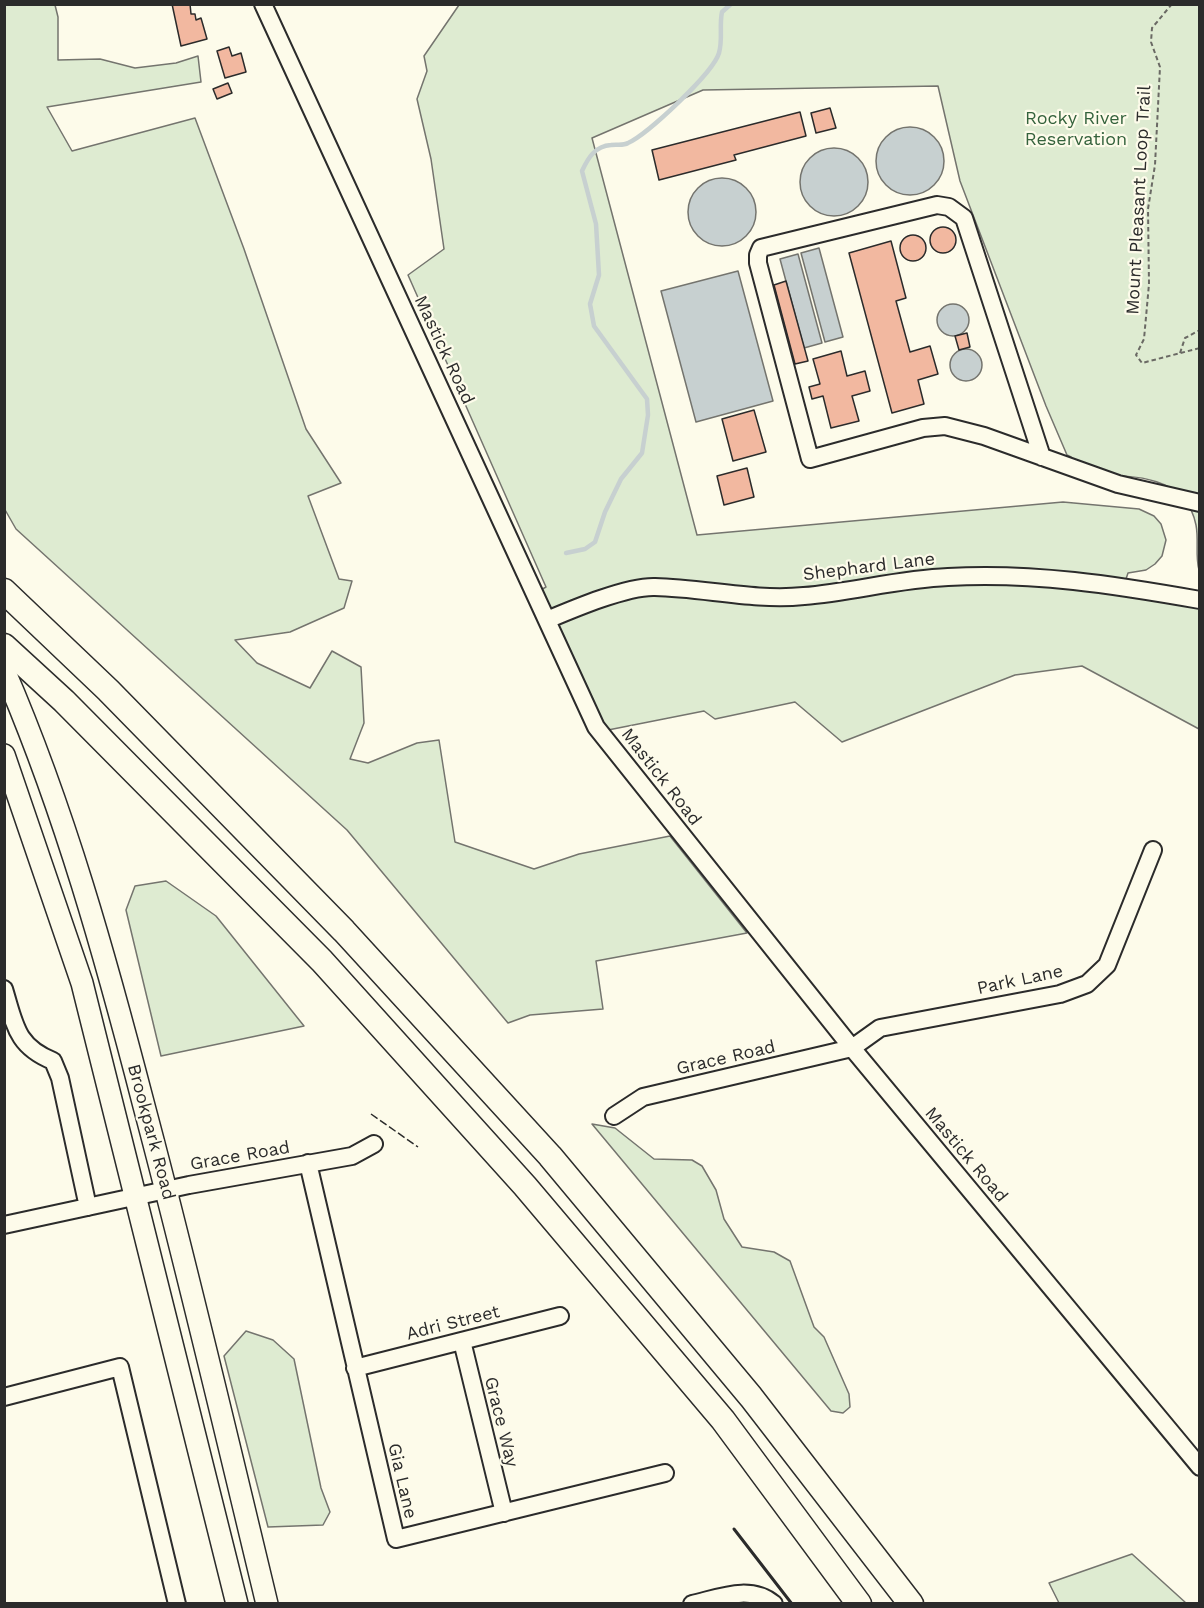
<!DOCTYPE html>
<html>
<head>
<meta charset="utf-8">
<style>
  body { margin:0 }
  #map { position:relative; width:1204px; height:1608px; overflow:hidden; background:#fdfbea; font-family:"Work Sans",sans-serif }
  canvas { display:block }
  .frame { position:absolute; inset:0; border:6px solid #2b2b2b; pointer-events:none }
</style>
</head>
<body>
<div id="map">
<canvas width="1204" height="1608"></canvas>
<div class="frame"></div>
</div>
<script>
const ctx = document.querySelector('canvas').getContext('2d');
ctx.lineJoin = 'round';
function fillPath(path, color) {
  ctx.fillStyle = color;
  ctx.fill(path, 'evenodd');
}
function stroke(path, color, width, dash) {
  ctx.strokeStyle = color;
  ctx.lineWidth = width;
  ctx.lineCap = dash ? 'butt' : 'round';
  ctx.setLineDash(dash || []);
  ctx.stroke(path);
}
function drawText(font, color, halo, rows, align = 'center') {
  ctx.font = font + ' "Work Sans",sans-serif';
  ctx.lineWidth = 4.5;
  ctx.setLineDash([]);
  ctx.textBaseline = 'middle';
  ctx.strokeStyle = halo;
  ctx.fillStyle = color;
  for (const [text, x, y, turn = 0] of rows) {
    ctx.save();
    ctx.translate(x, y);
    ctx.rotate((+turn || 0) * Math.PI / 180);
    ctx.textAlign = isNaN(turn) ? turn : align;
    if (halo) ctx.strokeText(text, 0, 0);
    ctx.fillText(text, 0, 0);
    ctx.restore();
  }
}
const green = new Path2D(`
  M5,4L55,5L58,17V60L100,59L135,68L176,63L198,56L201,82L47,107L72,151L195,118L244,249L306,429L341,483L308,496L339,579L352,581L344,608L290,632L235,640L257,663L310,688L332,651L361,667L364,723L350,759L368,763L417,743L439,740L455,842L534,869L579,854L670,836L747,933L596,961L603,1009L530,1015L508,1023L347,830L16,529L4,508Z
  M459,5H1199V570C1195,556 1199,540 1196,525C1185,470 1122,476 1080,475L1071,457L1067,455L1046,406L960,181L938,86L703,90L592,138L697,535L1063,502L1139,509L1154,516L1161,524L1166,540L1162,556L1155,564L1146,570L1128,573L1126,579L1199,592V729L1082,666L1015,675L842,742L795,702L715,719L704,711L603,731L539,591L546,587L408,275L444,249L431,159L417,99L427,71L424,56Z
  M166,881L216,916L304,1026L161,1056L126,910L135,886Z
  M592,1124L615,1128L654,1159L692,1160L702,1166L716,1190L724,1219L742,1247L774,1252L790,1261L814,1327L824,1337L849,1394L850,1407L843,1413L831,1411Z
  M246,1331L273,1340L294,1359L321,1488L330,1512L323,1525L268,1527L224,1356Z
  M1132,1554L1186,1603H1059L1049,1583Z`);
const water = new Path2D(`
  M876 161a34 34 0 1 1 68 0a34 34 0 1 1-68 0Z
  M800 182a34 34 0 1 1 68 0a34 34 0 1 1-68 0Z
  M688 212a34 34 0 1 1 68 0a34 34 0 1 1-68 0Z
  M819,248L843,337L825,342L801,253Z
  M798,254L822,343L804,348L780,259Z
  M738,271L773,401L696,422L661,291Z
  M937 320a16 16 0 1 1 32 0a16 16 0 1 1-32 0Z
  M950 365a16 16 0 1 1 32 0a16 16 0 1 1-32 0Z`);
const stream = new Path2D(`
  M566,553L585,549L595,542L605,512L621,479L642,453L648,415L647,399L594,326L590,304L599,275L596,224L582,171C588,158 595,146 611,145C617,144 623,146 628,143C648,134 713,73 719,53C723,39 719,26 722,12L731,4`);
const building = new Path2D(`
  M172,4H190L191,14H195L196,20L201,18L207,39L181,46Z
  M229,47L232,56L241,53L246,72L225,78L217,51Z
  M228,83L232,93L217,99L213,89Z
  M830,108L836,128L816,133L811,113Z
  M800,112L806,136L734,155L736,160L659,180L652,150Z
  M930 240a13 13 0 1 1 26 0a13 13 0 1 1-26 0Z
  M900 248a13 13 0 1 1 26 0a13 13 0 1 1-26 0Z
  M891,241L906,298L896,301L910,352L930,346L938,374L918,380L924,404L892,413L849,253Z
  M786,281L808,361L795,364L774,285Z
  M967,333L970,347L959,350L955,336Z
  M841,351L847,376L865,371L870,391L852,396L859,421L831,428L823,396L812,399L809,387L820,384L813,359Z
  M754,410L766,452L733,461L722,419Z
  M747,468L754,497L724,505L717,476Z`);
const path = new Path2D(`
  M1172,4L1152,28L1151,42L1160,67L1155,165L1148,209L1149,284L1144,339L1136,355L1142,363L1200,348
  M1180,353L1185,338L1200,330`);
const minor = new Path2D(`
  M263,4L596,727L852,1048L1200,1467
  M1042,457L964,218L949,207L937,205L761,248L758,255V263L810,459L923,428L945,426L984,436L1118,484L1200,503
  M547,620C573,609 627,586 655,587C704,588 754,601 804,596C852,592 899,579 948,577C1033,572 1115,585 1200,600
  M4,989C15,1025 16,1046 53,1061L60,1078L88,1207
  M614,1116L643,1097L852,1048L880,1028L1060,994L1087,984L1107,965L1153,850
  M308,1163L396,1539L665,1473
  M4,1225L189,1185L352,1156L374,1144
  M462,1341L504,1513
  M355,1368L560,1316
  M4,1397L120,1367L177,1604
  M692,1604C719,1598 750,1584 774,1604`);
const major = new Path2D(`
  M4,670C65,811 106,959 144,1106C188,1271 227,1438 267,1604
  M4,755L82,983L237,1604`);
const highway = new Path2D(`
  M4,591L108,690L344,931L550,1156L751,1397L911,1604
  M4,646L64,701L322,961L525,1186L723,1420L859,1604`);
const fence = new Path2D(`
  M371,1114L418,1147`);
const wall = new Path2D(`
  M734,1529L792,1604`);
const parkNames = [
  ["Rocky River",1076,119],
  ["Reservation",1076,140]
];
const streetNames = [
  ["Mount Pleasant Loop Trail",1139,200,-87],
  ["Mastick Road",444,350,65],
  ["Shephard Lane",869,567,-7],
  ["Mastick Road",661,777,52],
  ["Park Lane",1020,980,-12],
  ["Grace Road",726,1058,-13],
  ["Brookpark Road",151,1132,75],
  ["Mastick Road",966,1155,50],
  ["Grace Road",240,1156,-10],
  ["Adri Street",453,1323,-14],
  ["Grace Way",501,1422,76],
  ["Gia Lane",402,1481,77]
];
fillPath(green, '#deebd1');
stroke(green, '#74746e', 1.5);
fillPath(water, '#c7d0d0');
stroke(water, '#74746e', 1.5);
stroke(stream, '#c7d0d0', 4.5);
fillPath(building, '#f2b8a0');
stroke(building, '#2b2b2b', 1.5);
stroke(minor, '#2b2b2b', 20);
stroke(major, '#2b2b2b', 24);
stroke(highway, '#2b2b2b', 27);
stroke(path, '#6a6964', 2, [4.5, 3]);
stroke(minor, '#fdfbea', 16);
stroke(major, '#fdfbea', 21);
stroke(highway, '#fdfbea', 24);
stroke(fence, '#2b2b2b', 1.5, [8, 3]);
stroke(wall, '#2b2b2b', 3);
drawText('18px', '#34623c', '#fdfbea', parkNames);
drawText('18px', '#2b2b2b', '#fdfbea', streetNames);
</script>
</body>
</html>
